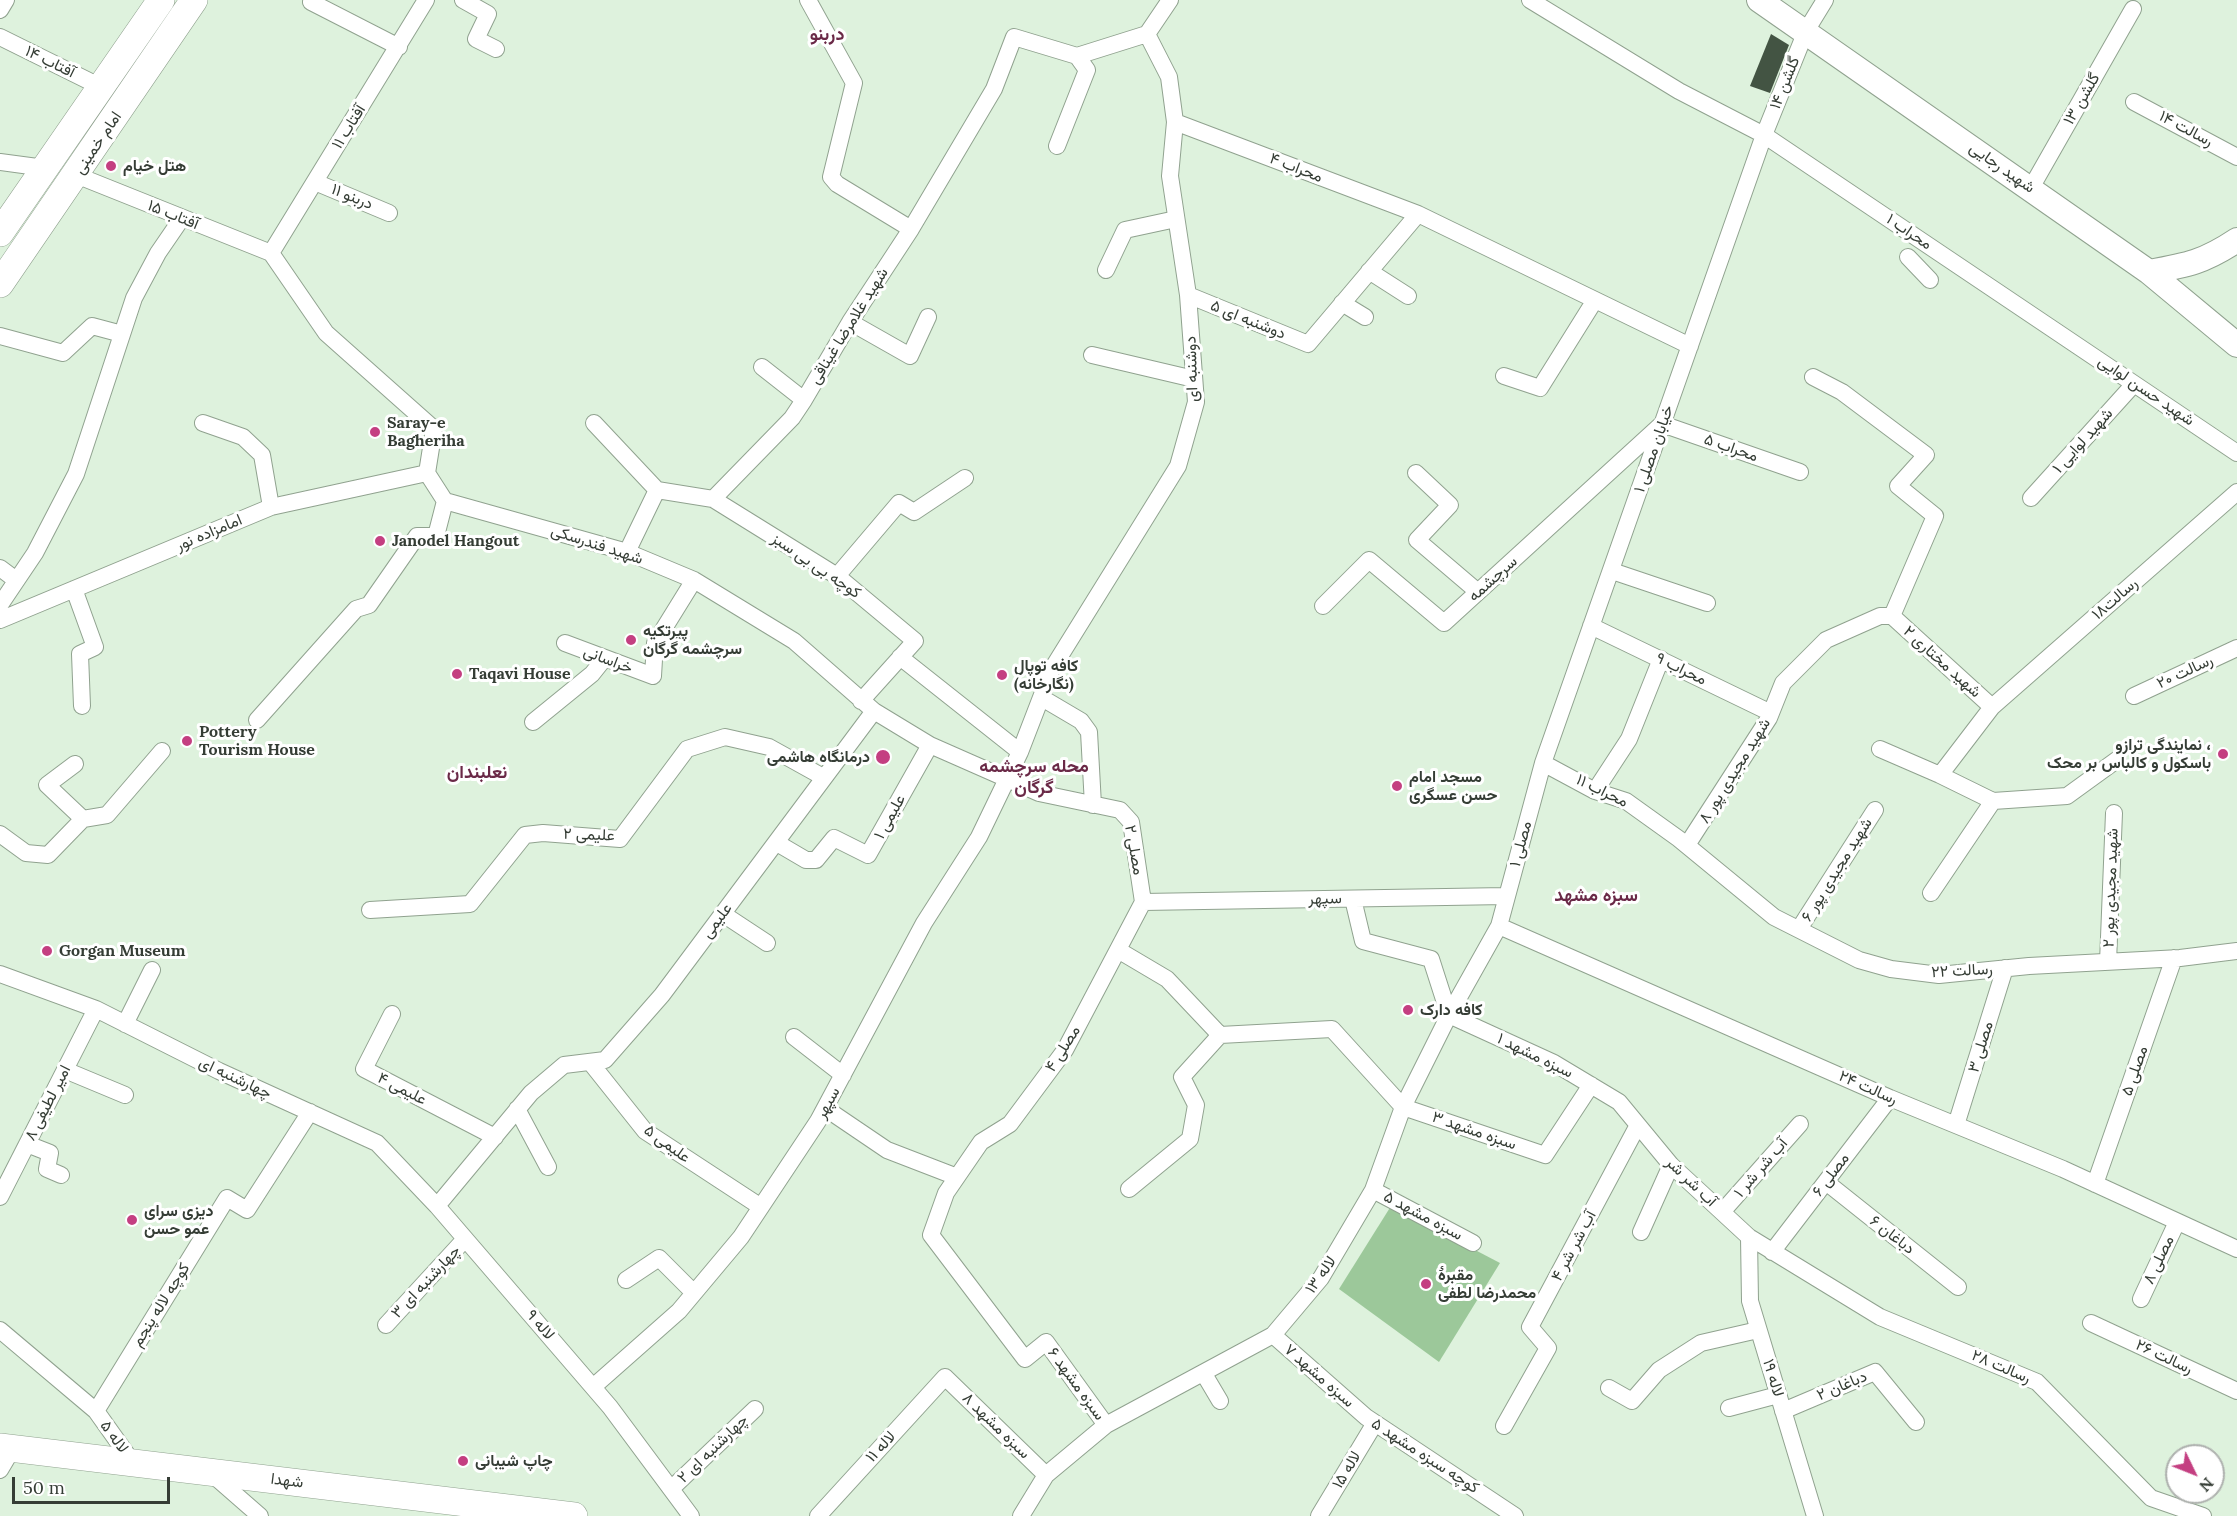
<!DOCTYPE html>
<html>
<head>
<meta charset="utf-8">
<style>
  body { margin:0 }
  #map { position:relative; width:2237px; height:1516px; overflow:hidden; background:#def2dd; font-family:Lora,serif }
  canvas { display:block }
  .north { position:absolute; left:2165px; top:1444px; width:60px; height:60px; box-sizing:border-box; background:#fff; border:2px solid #aeb1ae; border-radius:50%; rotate:133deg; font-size:16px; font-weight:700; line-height:24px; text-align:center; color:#353d35 }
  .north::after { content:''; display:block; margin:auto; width:21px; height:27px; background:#c43f81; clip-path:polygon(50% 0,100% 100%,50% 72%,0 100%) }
  .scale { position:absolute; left:12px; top:1477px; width:158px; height:27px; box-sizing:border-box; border:3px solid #353d35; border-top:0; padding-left:8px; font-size:18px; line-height:21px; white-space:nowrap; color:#353d35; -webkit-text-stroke:4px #fff; paint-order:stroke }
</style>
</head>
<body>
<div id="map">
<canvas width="2237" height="1516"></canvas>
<div class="north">N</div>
<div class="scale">50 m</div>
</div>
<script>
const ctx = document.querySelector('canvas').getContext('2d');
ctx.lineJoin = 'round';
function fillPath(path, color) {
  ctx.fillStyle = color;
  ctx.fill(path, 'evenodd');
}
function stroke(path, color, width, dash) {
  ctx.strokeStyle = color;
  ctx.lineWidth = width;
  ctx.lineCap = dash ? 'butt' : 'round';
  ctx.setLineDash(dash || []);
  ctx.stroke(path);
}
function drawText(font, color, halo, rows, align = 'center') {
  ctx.font = font + ' Lora,Vazirmatn,serif';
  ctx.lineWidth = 6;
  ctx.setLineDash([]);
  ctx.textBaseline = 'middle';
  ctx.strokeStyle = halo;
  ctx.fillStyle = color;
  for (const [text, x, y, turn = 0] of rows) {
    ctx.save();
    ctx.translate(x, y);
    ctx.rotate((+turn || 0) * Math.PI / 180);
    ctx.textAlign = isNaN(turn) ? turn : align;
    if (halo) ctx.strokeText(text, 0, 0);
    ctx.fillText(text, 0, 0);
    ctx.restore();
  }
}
const green = new Path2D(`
  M1391,1206L1500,1263L1439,1362L1339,1289Z`);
const building = new Path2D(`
  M1771,34L1789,45L1770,93L1750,86Z`);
const street = new Path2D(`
  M463,0L488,14L476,39L496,49
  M808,0L854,83L831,177L837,184L911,229
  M1530,0L1679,91L1764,135L2237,453
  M311,2L399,47
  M0,10L6,0
  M0,37L101,87
  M2134,102L2237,157
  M1175,122L1418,214L1690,346
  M1057,146L1087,70L1077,56
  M0,162L45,168
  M76,175L271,253
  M315,182L389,213
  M2031,188L2133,9
  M271,253L326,333L434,429L427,473L445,501L627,552L694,580L794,641L874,711L930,745L1039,793L1120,810L1131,822L1143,902
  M271,253L426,0
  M1908,257L1930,280
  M1106,270L1125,230L1176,219
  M1369,271L1408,296
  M1188,295L1308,344L1418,214
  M1342,303L1365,317
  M850,322L910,356L928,317
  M0,336L63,353L92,326L122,334
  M1092,355L1194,379
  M762,367L804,400
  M1504,376L1540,388L1595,300
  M1813,377L1842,392L1926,455L1898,486L1935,516L1892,616
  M203,423L243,437L262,455L271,507
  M594,423L657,490
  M1416,473L1450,505L1417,540L1478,592
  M657,490L713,499L792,418L804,400L850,322L911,229L994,89L1014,37L1077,56L1147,34
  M2031,498L2134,384
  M713,499L837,576L915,641L861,701
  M627,552L657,490
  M0,568L16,580
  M1612,571L1707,603
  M837,576L899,503L914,512L965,478
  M74,589L95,647L80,654L82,706
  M0,605L35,553L76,474L134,298L158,253L182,218
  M1323,606L1369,560L1444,623L1662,424L1800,472
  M1892,616L1992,707
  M0,620L271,507L427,473
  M1591,626L1771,713
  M565,643L653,676L655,643L694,580
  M900,657L1020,752
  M2134,696L2237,648
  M1042,698L1081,721L1089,732L1093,805
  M257,720L356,609L369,605L417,536H436L445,501
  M533,722L592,674L604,659
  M1880,749L1940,775L1992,707L2237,492
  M1543,763L1595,791L1626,801L1679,839L1774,917L1859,960L1891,969L1939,975L2029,966L2180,958L2237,951
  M75,764L47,785L83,819
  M1940,775L1993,801L2067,796L2118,759
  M1595,791L1629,739L1661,659
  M0,834L26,853L48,855L83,819L107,815L162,751
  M777,843L806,860H816L834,838L868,855L930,745
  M1687,845L1769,718L1783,683L1826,640L1880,616H1892
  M1931,893L1993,801
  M1353,899L1363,941L1431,959L1449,1015L1554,1063L1619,1102L1671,1165L1749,1237L1880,1317L2037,1382L2151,1498L2203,1516
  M1143,902L1506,896
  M370,910L470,904L525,835L543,833L620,839L687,749L725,737L769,747L823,777
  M723,914L767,943
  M1499,926L1890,1098L2063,1169L2237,1249
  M1799,929L1875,810
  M1118,950L1167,979L1220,1035
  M2108,962L2114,813
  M0,974L96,1009L219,1071L377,1143L437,1206L610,1407L691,1516
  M392,1014L364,1069L495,1137
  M125,1024L152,970
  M1220,1035L1332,1029L1403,1107L1545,1155L1591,1085
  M794,1037L843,1075
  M590,1062L645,1131L761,1207
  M65,1070L125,1095
  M825,1108L887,1150L957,1177
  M517,1109L548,1167
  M1956,1125L2005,968
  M27,1144L50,1153L47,1169L61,1175
  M1826,1182L1958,1287
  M2095,1184L2174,958
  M1129,1189L1190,1139L1196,1105L1182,1077L1220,1035
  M1373,1190L1473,1243
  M0,1197L96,1009
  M437,1206L531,1093L564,1065L605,1060L662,995L874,711
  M1722,1212L1800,1124
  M1641,1232L1671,1165
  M1749,1237L1750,1301L1815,1516
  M1772,1252L1890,1098
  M626,1280L659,1258L694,1293
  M2141,1299L2177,1222
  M2091,1323L2237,1391
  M386,1325L465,1239
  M0,1330L96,1411L133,1463
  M1273,1335L1366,1417L1515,1516
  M1204,1374L1220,1401
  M593,1387L679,1311L741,1237L818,1121L924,923L979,837L1020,752L1052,669L1178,466L1196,402L1188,295L1170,176L1175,122L1169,77L1147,34L1170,0
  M1609,1388L1632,1401L1659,1370L1701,1343L1758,1330
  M1729,1408L1778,1395
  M96,1411L227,1198L247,1210L310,1112
  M1783,1411L1875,1372L1916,1422
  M1106,1425L1046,1342L1025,1359L931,1235L946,1193L981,1142L1010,1124L1065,1050L1143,902
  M1504,1426L1548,1348L1530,1327L1638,1125
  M0,1470L13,1448
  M213,1475L260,1516
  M671,1489L755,1409
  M818,1516L945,1377L1046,1475
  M1021,1516L1046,1475L1106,1425L1273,1335L1321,1278L1373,1190L1403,1107L1449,1015L1499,926L1543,763L1764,135L1806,31L1825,0
  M1319,1516L1375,1423`);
const secondary = new Path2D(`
  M1759,0L2149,272L2237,345
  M2149,272C2188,265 2204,262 2237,240`);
const primary = new Path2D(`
  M0,233L161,0
  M0,284L194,0
  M0,1447L574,1516`);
const markers = [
  [111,166,6,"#c43f81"],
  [375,432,6,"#c43f81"],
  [380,541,6,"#c43f81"],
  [631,640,6,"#c43f81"],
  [457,674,6,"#c43f81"],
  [1002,675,6,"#c43f81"],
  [187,741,6,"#c43f81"],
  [2223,754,6,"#c43f81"],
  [883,757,8,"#c43f81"],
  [1397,786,6,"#c43f81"],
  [47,951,6,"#c43f81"],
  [1408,1010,6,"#c43f81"],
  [132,1220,6,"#c43f81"],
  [1426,1284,6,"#c43f81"],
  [463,1461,6,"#c43f81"]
];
const streetNames = [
  ["آفتاب ۱۴",50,62,26],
  ["گلشن ۱۴",1785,83,-68],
  ["۱۳ گلشن",2082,99,-60],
  ["آفتاب ۱۱",349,127,-58],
  ["۱۴ رسالت",2186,129,28],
  ["امام خمینی",98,143,-56],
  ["۴ محراب",1296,168,21],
  ["شهید رجایی",2002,168,35],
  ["۱۱ دربنو",352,197,22],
  ["آفتاب ۱۵",173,215,22],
  ["۱ محراب",1909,232,34],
  ["۵ دوشنبه ای",1248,320,22],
  ["شهید غلامرضا غیناقی",849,326,-58],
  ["دوشنبه ای",1192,369,-92],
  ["شهید حسن لوایی",2146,391,34],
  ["۱ شهید لوایی",2083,441,-48],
  ["۵ محراب",1731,448,19],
  ["خیابان مصلی ۱",1654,449,-71],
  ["امامزاده نور",209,533,-23],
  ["شهید فندرسکی",597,545,18],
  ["کوچه بی بی سبز",816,566,34],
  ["سرچشمه",1493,579,-42],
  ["رسالت۱۸",2115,599,-41],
  ["خراسانی",608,660,21],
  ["۲ شهید مختاری",1942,662,42],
  ["۹ محراب",1681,669,26],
  ["۲۰ رسالت",2185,672,-25],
  ["۸ شهید مجیدی پور",1735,771,-58],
  ["۱۱ محراب",1602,791,26],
  ["۱ علیمی",890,817,-61],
  ["۲ علیمی",589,835,2],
  ["۱ مصلی",1521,844,-75],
  ["۲ مصلی",1134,850,80],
  ["۶ شهید مجیدی پور",1837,870,-58],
  ["۲ شهید مجیدی پور",2111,888,-88],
  ["سپهر",1325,899,-1],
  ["علیمی",717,921,-53],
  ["۲۲ رسالت",1962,971,-3],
  ["۳ مصلی",1981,1047,-73],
  ["۴ مصلی",1063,1049,-58],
  ["۱ سبزه مشهد",1535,1056,26],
  ["۵ مصلی",2135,1071,-71],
  ["چهارشنبه ای",235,1078,25],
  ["۲۴ رسالت",1868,1088,24],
  ["۴ علیمی",402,1089,27],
  ["۸ امیر لطیفی",48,1103,-63],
  ["سپهر",828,1103,-61],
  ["۳ سبزه مشهد",1474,1131,19],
  ["۵ علیمی",667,1144,36],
  ["۱ آب شر شر",1761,1168,-49],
  ["۶ مصلی",1831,1175,-53],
  ["آب شر شر",1691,1182,44],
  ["۵ سبزه مشهد",1423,1216,28],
  ["۶ دباغان",1892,1235,38],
  ["۴ آب شر شر",1574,1246,-62],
  ["۸ مصلی",2159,1260,-65],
  ["لاله ۱۳",1321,1275,-55],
  ["۳ چهارشنبه ای",426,1282,-47],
  ["کوچه لاله پنجم",161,1305,-58],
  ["۹ لاله",540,1325,49],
  ["۲۶ رسالت",2164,1357,25],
  ["۲۸ رسالت",2001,1367,23],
  ["۷ سبزه مشهد",1319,1376,41],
  ["۱۹ لاله",1773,1378,73],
  ["۶ سبزه مشهد",1076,1384,54],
  ["۲ دباغان",1842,1386,-23],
  ["۸ سبزه مشهد",996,1426,44],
  ["لاله ۵",114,1437,54],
  ["۱۱ لاله",881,1447,-47],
  ["۲ چهارشنبه ای",713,1449,-44],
  ["کوچه سبزه مشهد ۵",1425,1456,33],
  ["۱۵ لاله",1347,1470,-59],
  ["شهدا",287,1481,7]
];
const poiNames = [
  ["هتل خیام",123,166],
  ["Saray-e",387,423],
  ["Bagheriha",387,441],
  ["Janodel Hangout",392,541],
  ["پیرتکیه",643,631],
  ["سرچشمه گرگان",643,649],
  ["کافه توپال",1014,666],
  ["(نگارخانه)",1014,684],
  ["Taqavi House",469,674],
  ["Pottery",199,732],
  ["Tourism House",199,750],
  ["نمایندگی ترازو ،",2211,745,"right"],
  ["باسکول و کالباس بر محک",2211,763,"right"],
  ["درمانگاه هاشمی",870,757,"right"],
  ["مسجد امام",1409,777],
  ["حسن عسگری",1409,795],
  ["Gorgan Museum",59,951],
  ["کافه دارک",1420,1010],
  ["دیزی سرای",144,1211],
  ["عمو حسن",144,1229],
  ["مقبرهٔ",1438,1275],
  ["محمدرضا لطفی",1438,1293],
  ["چاپ شیبانی",475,1461]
];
const neighbourhoodNames = [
  ["دربنو",827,35],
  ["محله سرچشمه",1034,767],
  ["گرگان",1034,788],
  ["نعلبندان",477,773],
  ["سبزه مشهد",1596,896]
];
fillPath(green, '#9cc89a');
fillPath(building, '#435443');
stroke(street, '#90a28f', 18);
stroke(secondary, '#90a28f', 26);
stroke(primary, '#90a28f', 28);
stroke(street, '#fff', 16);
stroke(secondary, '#fff', 24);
stroke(primary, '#fff', 27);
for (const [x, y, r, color] of markers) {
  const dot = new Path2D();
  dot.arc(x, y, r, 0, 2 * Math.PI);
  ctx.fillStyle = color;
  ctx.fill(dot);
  stroke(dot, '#fff', 2);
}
drawText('16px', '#353d35', '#fff', streetNames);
drawText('bold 16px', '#353d35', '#fff', poiNames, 'left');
drawText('bold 18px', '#6a2947', '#fff', neighbourhoodNames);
</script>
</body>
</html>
